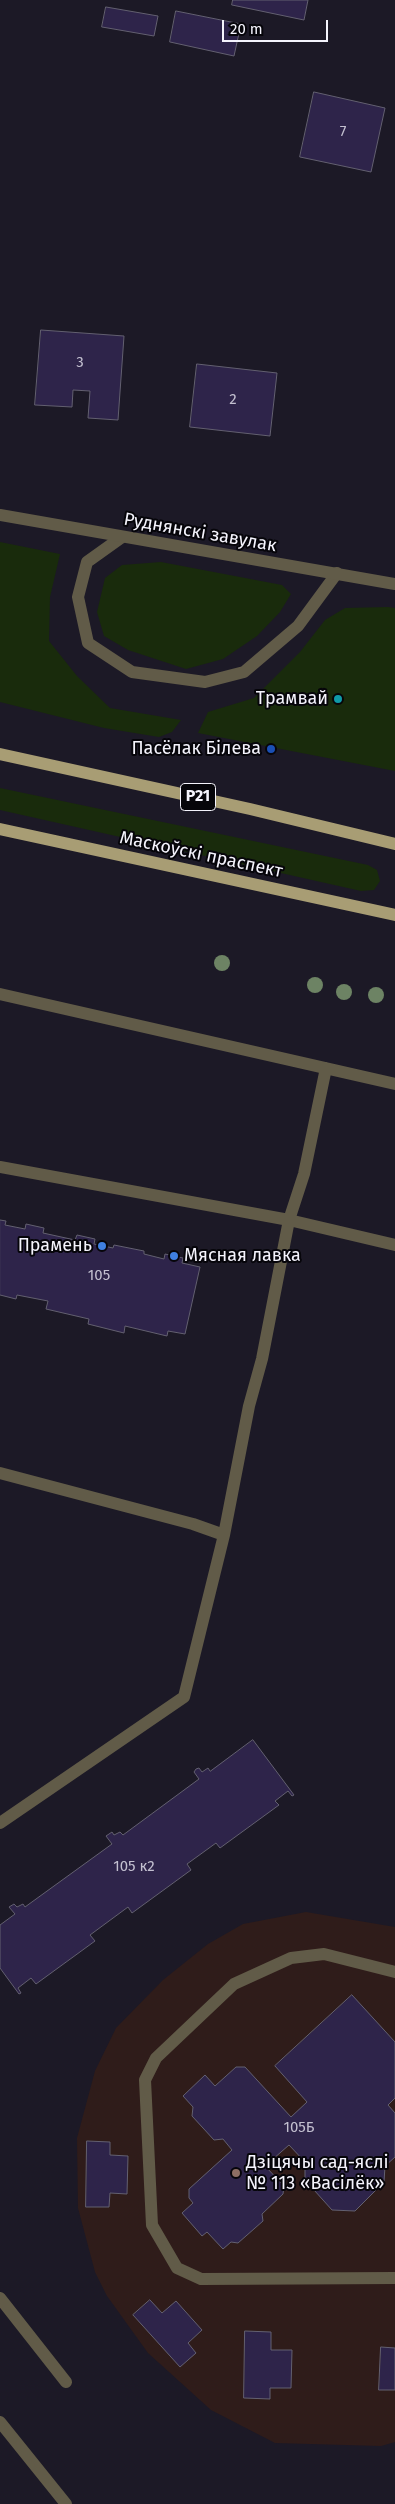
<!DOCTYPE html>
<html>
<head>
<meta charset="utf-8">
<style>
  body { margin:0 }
  #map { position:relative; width:395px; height:2504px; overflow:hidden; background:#1c1926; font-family:"Fira Sans",sans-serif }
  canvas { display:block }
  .scale { position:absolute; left:222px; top:20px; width:106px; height:22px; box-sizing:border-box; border:2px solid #f5f4fd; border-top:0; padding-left:6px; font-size:15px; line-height:18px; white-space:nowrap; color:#f5f4fd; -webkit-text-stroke:4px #06050a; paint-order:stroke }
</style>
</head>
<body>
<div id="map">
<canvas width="395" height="2504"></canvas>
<div class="scale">20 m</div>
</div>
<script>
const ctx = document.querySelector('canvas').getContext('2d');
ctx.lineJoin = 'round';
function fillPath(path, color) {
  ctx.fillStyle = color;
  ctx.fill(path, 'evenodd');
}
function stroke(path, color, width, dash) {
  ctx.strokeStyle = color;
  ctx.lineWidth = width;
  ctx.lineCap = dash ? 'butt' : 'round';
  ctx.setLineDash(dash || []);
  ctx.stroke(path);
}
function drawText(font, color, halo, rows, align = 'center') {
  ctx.font = font + ' "Fira Sans",sans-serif';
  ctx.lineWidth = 4;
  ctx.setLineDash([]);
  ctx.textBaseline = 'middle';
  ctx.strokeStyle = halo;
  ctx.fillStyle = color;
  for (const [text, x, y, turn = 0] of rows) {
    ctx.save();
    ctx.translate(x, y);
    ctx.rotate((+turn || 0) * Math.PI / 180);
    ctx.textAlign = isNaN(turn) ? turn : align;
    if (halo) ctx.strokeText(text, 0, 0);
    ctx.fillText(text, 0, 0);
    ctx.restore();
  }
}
const education = new Path2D(`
  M306,1912L395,1927V2442L381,2446L275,2443L211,2410L148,2353L107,2296L95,2272L78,2208L77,2138L95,2071L116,2028L163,1980L208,1944L243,1924Z`);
const green = new Path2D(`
  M0,542L60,554L50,597L49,641L77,676L110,708L181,720L172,732L159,737L104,728L0,702Z
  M161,562L282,585L291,594L280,612L257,636L223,659L186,669L128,650L104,636L97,612L105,578L122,565Z
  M388,607L395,608V771L198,733L208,712L254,698L300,652L325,620L345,608Z
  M0,788L368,865L377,870L380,881L374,890L361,891L0,810Z`);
const building = new Path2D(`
  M233,0H308L304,20L232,5Z
  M106,7L158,16L154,36L102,27Z
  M176,11L241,24L234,56L170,42Z
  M314,92L385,108L371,172L300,157Z
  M41,330L124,336L118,420L88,418L90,391L73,390L72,407L35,405Z
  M197,364L277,373L270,436L190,427Z
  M0,1220L6,1221L5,1225L25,1229L26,1224L44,1228L43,1233L75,1240L77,1235L95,1239L94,1244L113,1248L114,1245L144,1251V1254L164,1259L165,1254L183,1258L182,1263L200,1267L185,1334L168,1331L167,1336L125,1326L124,1333L88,1324L89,1319L46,1309L48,1301L17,1295L16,1299L0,1295Z
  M253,1740L294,1795L292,1796L288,1791L275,1801L279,1805L220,1848L216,1843L187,1864L191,1870L132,1913L128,1907L90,1935L95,1941L36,1984L31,1978L18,1988L21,1993L19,1994L0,1968V1925L15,1914L9,1907L14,1904L17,1907L23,1904L25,1907L112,1844L106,1836L112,1832L114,1835L120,1832L123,1835L199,1779L194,1772L196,1769L199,1768L202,1772L208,1768L210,1771Z
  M352,1995L395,2042V2098L388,2105L395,2113V2157L385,2166L384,2182L355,2211L332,2210L305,2180V2162L289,2145L265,2166L284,2186L283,2194L262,2214L263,2221L238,2243L231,2242L223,2249L207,2232L202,2236L182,2213L193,2203L189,2198V2189L232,2150L223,2139L214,2140L192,2116L193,2107L183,2096L205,2075L215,2086L236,2067H245L291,2117L307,2102L275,2066Z
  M87,2141L110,2142V2155L128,2156L127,2194L110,2193L109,2207H86Z
  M150,2300L162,2313L176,2301L202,2330L188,2343L196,2353L180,2367L133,2315Z
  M245,2331L271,2332V2350H292L291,2388H270V2399L244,2398Z
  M381,2347L395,2348V2390H379Z`);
const service = new Path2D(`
  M122,537L87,562L78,597L88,643L132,672L205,682L244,672L298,626L337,573
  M0,994L395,1084
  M0,1167L289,1220L395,1245
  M0,1473L193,1524L224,1535
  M0,1823L184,1697L224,1535L249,1406L262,1359L289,1220L304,1174L326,1068
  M395,1972L324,1954L291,1958L234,1984L156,2058L145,2080L152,2225L177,2268L201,2279L395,2278
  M0,2298L66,2382
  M0,2422L66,2504`);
const minor = new Path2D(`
  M0,515L395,584`);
const primary = new Path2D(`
  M0,754L250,809L395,844
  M0,829L395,915`);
const trees = [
  [222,963],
  [315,985],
  [344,992],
  [376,995]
];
const markers = [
  [338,699,5,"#0f9aa8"],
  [271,749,5,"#1a4fb4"],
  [102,1246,5,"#3f7fe0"],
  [174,1256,5,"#3f7fe0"],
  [236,2173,5,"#8d6e63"]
];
const numberNames = [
  ["7",343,132],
  ["3",80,363],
  ["2",233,400],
  ["105",99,1276],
  ["105 к2",134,1867],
  ["105Б",299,2128]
];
const shields = [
  [198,797,35]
];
const shieldNames = [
  ["Р21",198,797]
];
const streetNames = [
  ["Руднянскі завулак",200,533,10],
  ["Маскоўскі праспект",201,855,12]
];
const poiNames = [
  ["Трамвай",328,699],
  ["Пасёлак Білева",261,749],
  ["Прамень",92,1246],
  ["Мясная лавка",184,1256,"left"],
  ["Дзіцячы сад-яслі",246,2163,"left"],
  ["№ 113 «Васілёк»",246,2184,"left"]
];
fillPath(education, '#2f1c1a');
fillPath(green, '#192b0c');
fillPath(building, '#2e244a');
stroke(building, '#636070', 1);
stroke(service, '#615b48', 12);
stroke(minor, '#615b48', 12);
stroke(primary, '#a89d74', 12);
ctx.fillStyle = '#6d8364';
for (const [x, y] of trees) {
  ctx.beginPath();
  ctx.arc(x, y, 8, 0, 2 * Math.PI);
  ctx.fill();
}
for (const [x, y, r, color] of markers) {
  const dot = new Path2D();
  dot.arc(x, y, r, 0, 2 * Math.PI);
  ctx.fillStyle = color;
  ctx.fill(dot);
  stroke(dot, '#06050a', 2);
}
drawText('15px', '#c3c0d0', null, numberNames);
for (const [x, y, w] of shields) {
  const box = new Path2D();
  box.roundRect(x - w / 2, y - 13.5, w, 27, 4);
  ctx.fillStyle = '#06050a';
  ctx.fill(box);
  stroke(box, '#f5f4fd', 1);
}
drawText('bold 16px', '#f5f4fd', null, shieldNames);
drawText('18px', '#f5f4fd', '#06050a', streetNames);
drawText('18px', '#f5f4fd', '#06050a', poiNames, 'right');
</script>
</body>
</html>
